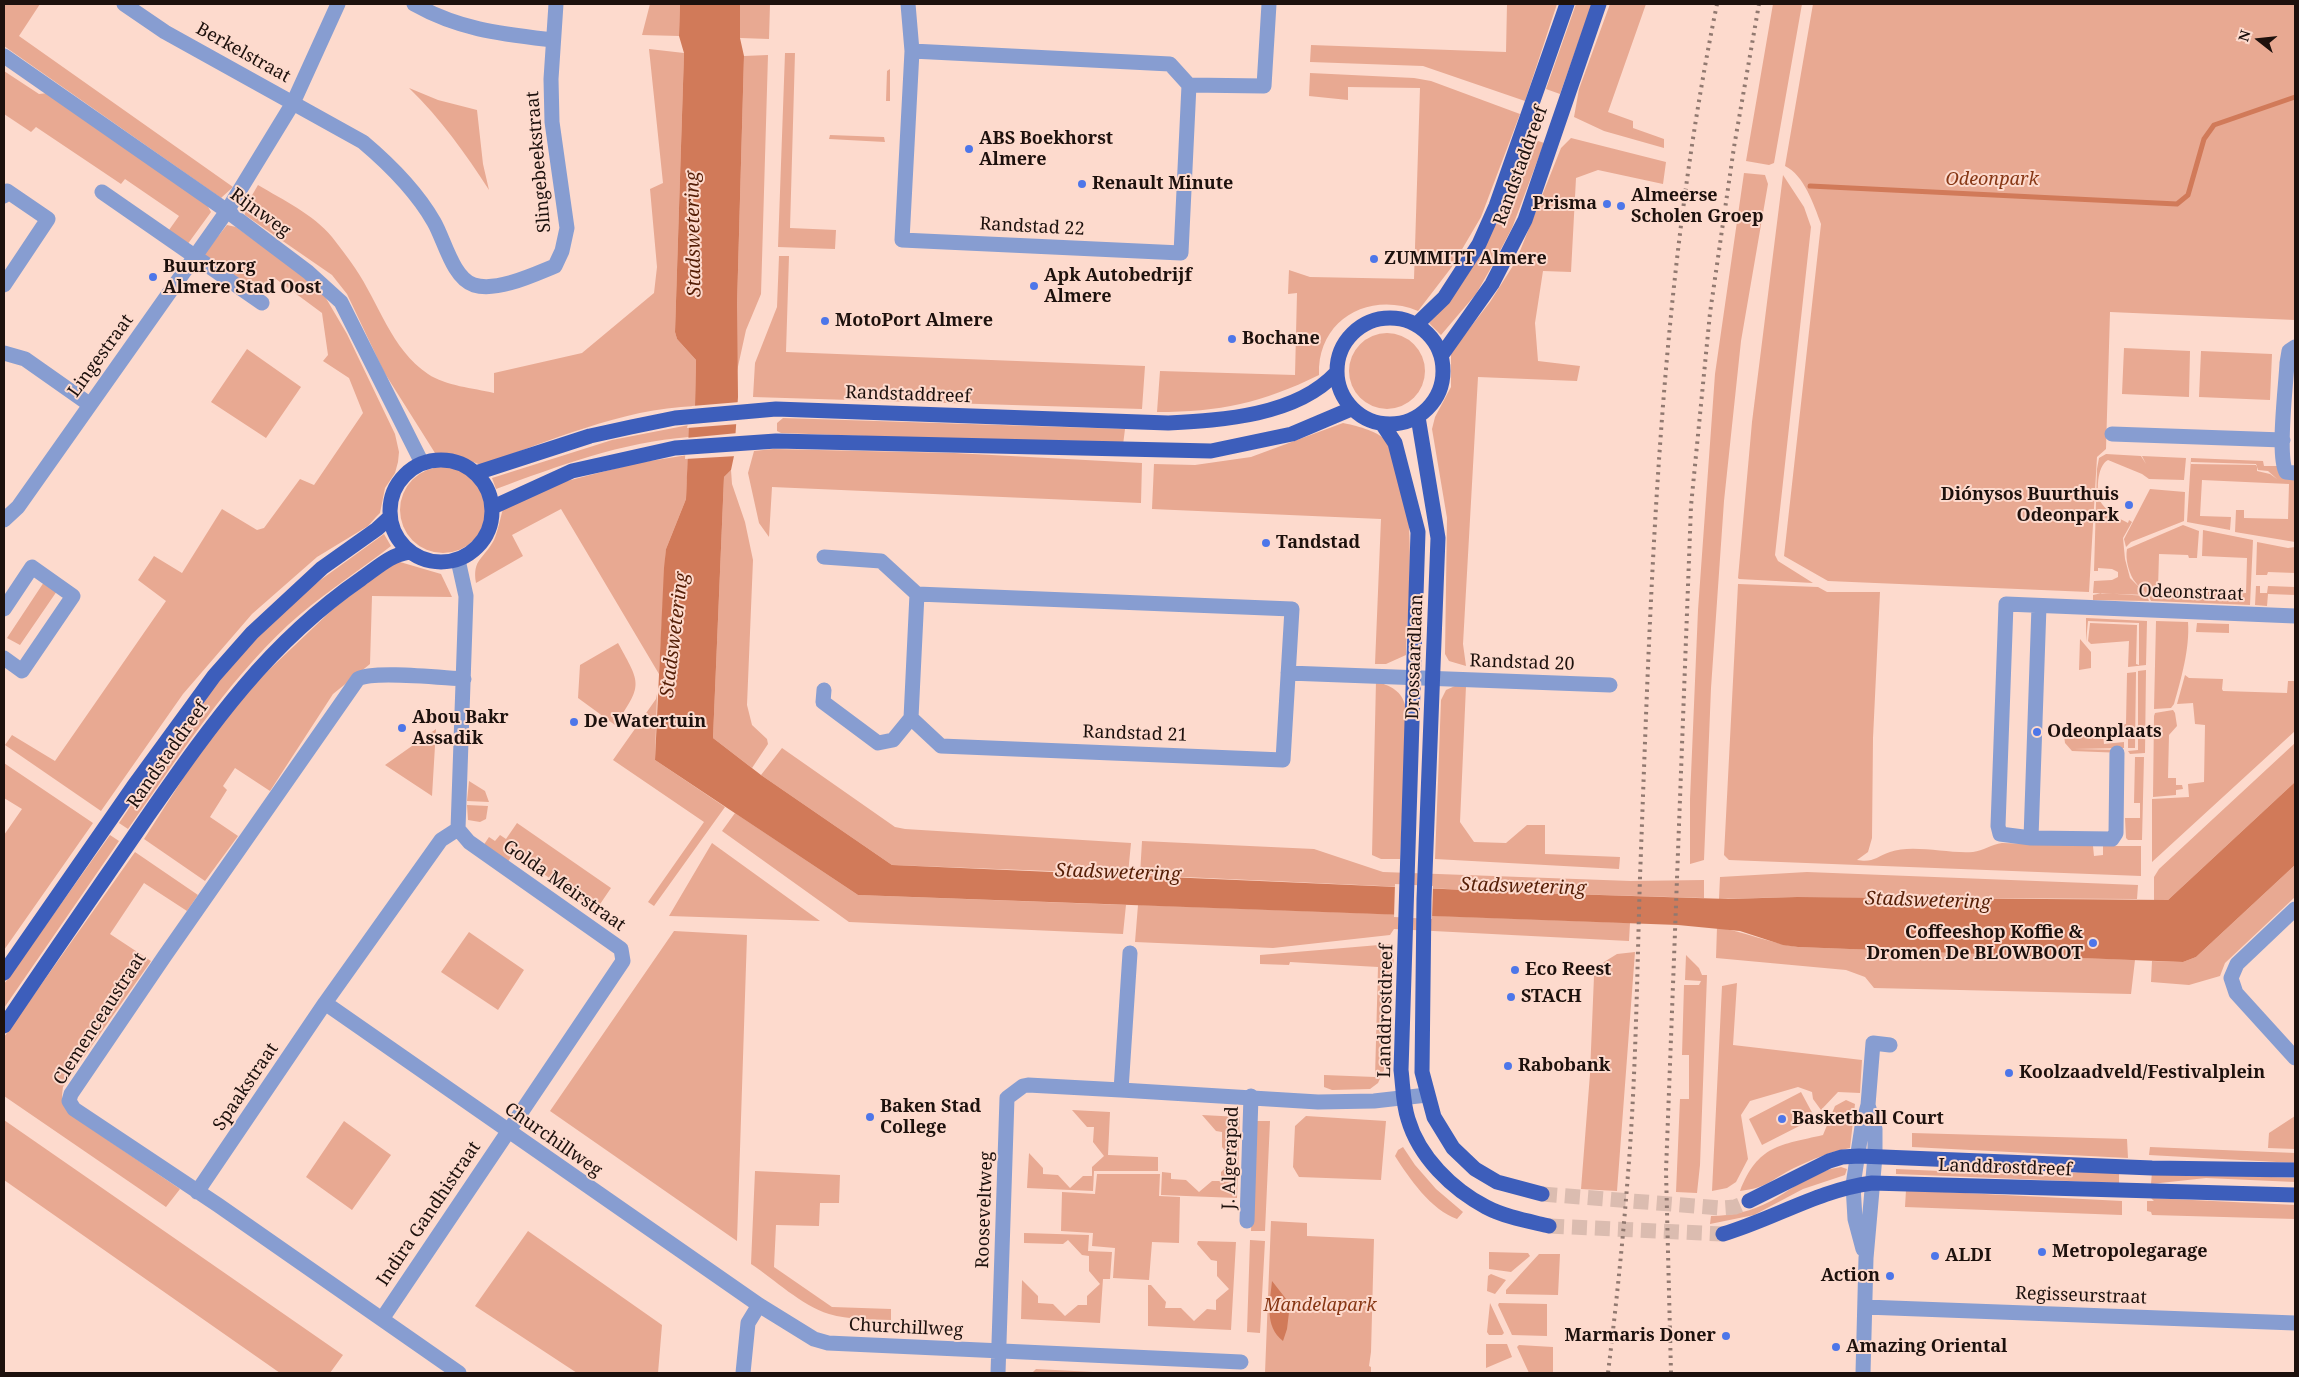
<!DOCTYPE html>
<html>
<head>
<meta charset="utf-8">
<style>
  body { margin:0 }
  #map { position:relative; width:2299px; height:1377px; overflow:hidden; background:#fddacd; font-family:"Noto Serif",serif }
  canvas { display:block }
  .frame { position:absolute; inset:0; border:5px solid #1d110d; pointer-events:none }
  .north { position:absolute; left:2234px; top:15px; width:50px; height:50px; -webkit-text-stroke:4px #fddacd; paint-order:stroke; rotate:286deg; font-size:14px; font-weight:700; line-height:20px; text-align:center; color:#1d110d }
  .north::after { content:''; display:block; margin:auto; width:18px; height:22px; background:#1d110d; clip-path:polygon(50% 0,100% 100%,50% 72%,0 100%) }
</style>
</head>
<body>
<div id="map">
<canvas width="2299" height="1377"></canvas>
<div class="frame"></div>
<div class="north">N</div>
</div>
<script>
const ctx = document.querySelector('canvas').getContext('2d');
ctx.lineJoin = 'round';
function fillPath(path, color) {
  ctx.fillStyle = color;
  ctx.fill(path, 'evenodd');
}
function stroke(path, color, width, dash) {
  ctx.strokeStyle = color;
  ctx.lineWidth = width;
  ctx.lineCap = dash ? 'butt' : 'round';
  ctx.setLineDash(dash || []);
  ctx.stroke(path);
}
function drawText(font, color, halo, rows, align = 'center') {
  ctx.font = font + ' "Noto Serif",serif';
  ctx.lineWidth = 4;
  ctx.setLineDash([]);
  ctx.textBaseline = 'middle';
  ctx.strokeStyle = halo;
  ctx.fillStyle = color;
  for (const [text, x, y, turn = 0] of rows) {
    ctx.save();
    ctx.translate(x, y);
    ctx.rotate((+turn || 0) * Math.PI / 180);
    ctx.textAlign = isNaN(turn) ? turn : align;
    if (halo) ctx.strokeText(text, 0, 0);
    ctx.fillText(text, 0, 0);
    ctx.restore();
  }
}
const green = new Path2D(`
  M4,4H40L19,36L233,187L221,198L4,46Z
  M650,4H680L679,36L642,35Z
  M740,4H770L769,39L740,38Z
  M1507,4H1557L1525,101L1423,66L1310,62L1311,45L1506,52Z
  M1576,4H1592L1560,94L1546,89Z
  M1610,4H1646L1608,112L1633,121V128L1664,139V148L1604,131L1574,117L1579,89Z
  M1773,4H1802L1774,163L1769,165L1746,161Z
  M1813,4H2295V320L2110,312L2106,449L2097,457L2089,592L1828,581L1784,556L1821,224C1814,205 1804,175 1785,166Z
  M649,49L684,53L675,332L677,339L696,360L695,406C620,409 551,441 481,465L455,455L435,453L384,372L347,294L332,275L245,215L244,209L258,185C283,200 313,214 332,237C340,247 348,258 355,268C379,303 391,349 428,374C446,386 473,388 494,393V373L582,353L654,293L657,267L650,189L663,183Z
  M785,53H795L790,228L836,230L835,249L778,247Z
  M768,55L761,294L746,330L737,371V306L744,56Z
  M890,69V101H886L887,71Z
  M4,71L39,94L48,93L207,205L211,212L187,245L169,230L179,216L125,179L121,184L36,127L31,132L4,114Z
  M1310,73L1414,78L1431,81L1520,114L1481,217L1451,268L1418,311C1370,291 1317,319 1319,375C1262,403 1220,412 1157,412L1160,371L1295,375L1297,293L1288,294L1289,270L1310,277L1414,279L1420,88L1348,87V100L1309,96Z
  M409,88L438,100L477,110L483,164L489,190C465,153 441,119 409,88Z
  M830,135L884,137L885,142L829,139Z
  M1530,138L1544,143L1512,228L1492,266L1476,294L1441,335L1429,323C1482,268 1503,208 1530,138Z
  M1571,138L1666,162L1663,184L1598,170L1576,178L1571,272L1543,271L1535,323L1538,361L1580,366L1577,381L1478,377L1463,644L1466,666L1449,661L1445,654L1447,518L1432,429L1435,417L1451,387V352L1490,302L1516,261L1561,148Z
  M1744,173L1765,175L1768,184L1741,341L1724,501L1711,688L1704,860L1690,864V799L1698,610L1715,374Z
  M1783,175L1804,207L1811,227L1775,555L1778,561L1813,583L1739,579L1738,578L1752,422Z
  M227,225L236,227L320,288L347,334L395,434L399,452L398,462L395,473L385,488L380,513L376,517L368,526L317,557L252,614L183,694L101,811L5,745L12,735L55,761L166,601L138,580L154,556L182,573L222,509L257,530L264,528L300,479L314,485L363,413L349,378L323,361L328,355L322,313L276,279L264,294L203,255Z
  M779,256H789L786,352L1145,366L1142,409L753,397L755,363L777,307Z
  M1349 371a38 38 0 1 1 76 0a38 38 0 1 1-76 0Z
  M2124,348L2190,351L2189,397L2122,394Z
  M247,349L301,387L266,438L211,402Z
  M2201,351L2272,354L2270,400L2199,397Z
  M783,418L1125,429L1123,445L781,433L777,431V423Z
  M1343,423C1354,425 1378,431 1385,440C1421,485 1408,599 1406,655L1386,664H1375L1381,519L1152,509L1154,464L1195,465L1251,457Z
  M689,425V437C622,442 558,466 496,489L492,478L612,440Z
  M773,449L954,453L1142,463L1141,503L772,487L769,537L759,523L748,473L754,451Z
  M2106,454L2141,456L2146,464L2142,456L2186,458L2184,480L2149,479L2142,474L2108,460C2097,465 2095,495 2102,504C2109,513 2118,518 2128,523L2129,520L2132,522L2123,538L2125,559L2130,578L2147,595L2093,593L2094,581L2112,580L2118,577V572L2112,569L2098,568V571H2094L2097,469L2099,458Z
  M688,455L686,499L666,549L659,674L561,509L512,535L523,556L476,583C472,559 484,559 494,540C498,531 500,519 503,509L563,482L637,463Z
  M2191,458L2263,461L2264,466H2278L2295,479V542L2235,532L2236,510H2244V518L2288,519L2289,484L2202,480L2200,516L2231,517L2230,530L2187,522ZM2191,462L2256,464L2258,470L2268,471L2277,479L2270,474L2257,471V465L2191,464Z
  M400 510a43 43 0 1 1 86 0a43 43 0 1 1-86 0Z
  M731,470L732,484L745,522L753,560L747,705L752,725L767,739L768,744L752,768L713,738L724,477Z
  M2150,489L2185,492L2184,521L2131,542L2126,547L2124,539Z
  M2183,525L2199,531L2197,558H2189L2188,555L2159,554L2158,589L2246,593L2247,558L2202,556L2203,530L2253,540L2250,605L2151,601C2148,592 2141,590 2136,583C2129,575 2125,559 2127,549Z
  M384,534L391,546C359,571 317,598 288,625C225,684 177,759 128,829L119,823L210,689L276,616L319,581Z
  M2257,542L2288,548L2295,547V573L2268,572L2267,575H2256Z
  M400,562L441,574L452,597L372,596L370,664L333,694L270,791L235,768L223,786L227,790L210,817L238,836L205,881L144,839L202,749L255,683L333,609L389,566Z
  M44,582L57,591L20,645L7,638Z
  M1738,584L1818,587L1827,592H1880L1873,738L1872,838L1868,852L1857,860C1873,863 1876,857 1890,852C1913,844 1948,854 1973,852C1983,851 1992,844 2002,843L2093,846L2094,856L2103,855V846H2141V876L1729,860L1724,855Z
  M2256,586H2260V593H2267L2268,586L2295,587V595L2268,594L2267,606L2255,605Z
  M2102,593L2147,596L2149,601L2093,600V595Z
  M2086,618L2147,621L2146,665L2128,667L2129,641L2091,644L2088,641L2090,623L2137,625L2136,664L2139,665V623L2088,621L2086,642Z
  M2156,621L2188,622C2190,648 2181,680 2174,704L2171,708L2154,709Z
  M2197,623L2229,624V633L2196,632Z
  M2080,639L2091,652V668L2079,670Z
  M618,643C641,685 643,684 615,725L578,698L580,665Z
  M2146,670L2145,753L2130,754L2128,751L2138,750V671Z
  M2136,672L2135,748H2128V739H2118L2116,726L2126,724L2127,673Z
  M2185,675L2189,678L2223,679L2222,689L2223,691L2287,693L2288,681H2295V731L2152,862V799L2189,797L2188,784L2204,782L2205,725L2195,724L2193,703L2177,704Z
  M1376,681C1395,688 1402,691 1407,711L1400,859H1381L1372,855Z
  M1455,686H1466L1460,822L1474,842L1506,843L1527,825H1545V854L1620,857L1619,869L1435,859L1441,700L1446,690Z
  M657,694L655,760L725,807L654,906L648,902L704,822L613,760L656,699Z
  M2173,710L2175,713L2177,726L2169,735L2168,778H2176V785H2182L2183,789L2176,790V795L2153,797L2154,716L2155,713Z
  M436,729L432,796L385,765Z
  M2096,734H2103L2104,744L2124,742V748L2074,749L2124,750V753L2072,751L2065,743L2064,735H2093L2094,739H2096Z
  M2295,743V782L2168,900H2154V877L2159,869Z
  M782,748L895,827L905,829L1131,843L1128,874L892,865L761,775Z
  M2135,757H2144L2142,840H2128L2126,838L2125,818H2140V803H2134Z
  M4,763L93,823L4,950V835L22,809L4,798Z
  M469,781L485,791L489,802L467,801Z
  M467,805L488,806L486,819L480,822L468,820Z
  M735,813L858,895L1126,905L1123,934L849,922L722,831Z
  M517,823L611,888L596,910L513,853L508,862L483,846L489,837L495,841L500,835L506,839Z
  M110,835L119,841L4,1008V984Z
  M1142,841L1314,849L1383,872L1631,881L1704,880V898L1535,893L1140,875Z
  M712,843L820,921L669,916Z
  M135,852L198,895L187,911L144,883L110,934L151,961L63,1087C61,1100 62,1105 71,1115L180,1189L166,1207L4,1096V1037Z
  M2295,865V897L2225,963L2220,976L2189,985L2151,982L2152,961L2183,962L2196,957Z
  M1807,872L2138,885L2137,899L1797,897L1719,899L1720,877Z
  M1138,905L1630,923L1629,941L1394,929L1390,935L1273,948L1135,942Z
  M1717,927C1745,932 1770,943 1798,947L2135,960L2131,994L1874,988L1865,977L1846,970L1716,958Z
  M674,931L747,935L737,1241L550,1111Z
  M469,932L524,970L498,1010L441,972Z
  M1391,944L1394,963L1384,992V1070L1378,1083L1370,1089L1332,1090L1324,1087V1075L1375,1077L1378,967L1290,962L1289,965L1260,964V955Z
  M1635,952L1617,1191L1581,1189L1590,1074L1594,976L1604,962L1617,954Z
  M1686,955L1699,968L1702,975H1707L1700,1165L1697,1193L1676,1192L1680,1099H1689V1055H1682L1684,985H1699L1701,981L1685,980Z
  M1737,983L1733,1045L1862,1060L1860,1093L1838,1092L1821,1110L1813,1099L1812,1092L1798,1087L1750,1101L1741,1115L1748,1159L1736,1182L1727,1188L1712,1191L1722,986Z
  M1801,1092L1815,1118L1762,1145L1749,1119Z
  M1846,1100L1855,1104L1850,1148C1829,1152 1813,1159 1794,1168C1772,1179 1767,1188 1740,1191C1758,1145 1780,1145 1823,1135L1835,1106Z
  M1072,1110L1110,1112L1108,1155L1158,1157V1171H1094L1093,1191L1027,1188L1029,1153L1043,1168V1174L1058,1175L1070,1188L1083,1176H1092V1167L1104,1156L1093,1142L1094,1127H1087Z
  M1202,1115L1240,1117L1237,1198L1161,1195L1162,1172L1171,1173V1179L1186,1180L1199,1192L1212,1181H1221V1172L1233,1161L1222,1147V1132L1216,1131Z
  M1306,1116L1386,1121L1381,1180L1299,1177L1293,1167L1295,1126Z
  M2295,1116V1149L2268,1148L2269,1133Z
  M4,1120L343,1355L330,1373H280L4,1180Z
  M344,1121L391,1155L352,1210L306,1177Z
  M1255,1121H1270L1265,1231H1251Z
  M1912,1133L2127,1139L2128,1158L1912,1147Z
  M1403,1147L1415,1165L1436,1189L1463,1212L1457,1219C1431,1210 1409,1178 1395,1156L1398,1150Z
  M2150,1147L2295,1153V1163L2149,1155Z
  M1841,1167L1847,1169L1845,1175L1803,1189L1754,1215L1710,1224L1711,1216C1732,1216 1752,1211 1771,1201C1794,1188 1813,1171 1841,1167Z
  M1896,1169L2048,1176L2094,1170L2119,1171V1183L1896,1174Z
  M755,1171L840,1175L839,1203H820L819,1226L776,1225L774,1267L832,1307L891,1309V1320C870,1319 849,1320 829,1314C801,1305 775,1280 751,1264Z
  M2152,1172L2295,1178V1182L2206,1178L2151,1184Z
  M1097,1174H1160L1159,1196L1180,1197L1179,1243L1152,1242L1149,1280L1113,1278L1115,1248L1092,1246L1093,1233L1061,1231L1062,1192L1095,1194Z
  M1906,1190L2122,1201V1215L1905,1207Z
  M2151,1198L2295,1205V1219L2152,1215L2151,1212L2147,1211V1201H2154Z
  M1271,1221L1307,1223V1236L1374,1239L1371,1352L1369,1366L1371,1367V1373H1265Z
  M528,1231L662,1325L658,1373H577L475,1306Z
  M1024,1233L1089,1235L1088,1251L1112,1252L1110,1279H1103L1100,1323L1021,1319L1022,1280L1038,1296V1303L1053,1304L1065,1316L1078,1305H1087V1296L1100,1284L1089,1271V1256L1082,1255L1068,1240L1063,1244L1024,1243Z
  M1250,1240L1265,1241L1260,1333L1247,1332Z
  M1198,1241L1236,1242L1231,1330L1148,1326V1285H1151L1166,1302L1165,1308H1181L1194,1321L1207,1309L1216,1310V1300L1229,1289L1217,1276V1261L1211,1260L1197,1244Z
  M1489,1252L1528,1253L1530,1256L1511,1272L1489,1269Z
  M1539,1254H1560L1558,1295L1506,1294V1290Z
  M1491,1274L1506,1280L1495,1294L1487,1291L1488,1276Z
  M1490,1303L1504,1333L1502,1335H1489L1487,1332Z
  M1499,1303L1547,1304V1336L1512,1335L1498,1305Z
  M1486,1344H1507L1512,1357L1486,1368Z
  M1519,1345L1553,1347V1373H1529L1517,1347Z
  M1036,1369L1112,1373H1032Z`);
const water = new Path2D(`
  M680,4H740V38L744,56L737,306L738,397L734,456L731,470L724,477L713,738L761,775L892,865L1535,893L1728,899L1797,897L2168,900L2295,782V865L2196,957L2183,962L1798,947L1783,945L1740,931L1678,925L858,895L655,760L664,568L666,549L686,499L689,425L695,406L696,360L677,339L675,332L684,53L679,36Z
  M1272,1281L1290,1304L1287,1329L1283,1341C1264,1326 1270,1302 1272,1281Z`);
const pier = new Path2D(`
  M740,402L738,424L687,428L692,406Z
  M738,433L737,456L685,459L686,438Z
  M1395,884L1433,886L1432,919L1394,917Z`);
const stream = new Path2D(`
  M1810,186L2177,204L2188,195L2204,139L2214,125L2295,97`);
const majorTunnel = new Path2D(`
  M1542,1194L1721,1208L1735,1207L1749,1201
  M1549,1226L1723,1234`);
const minor = new Path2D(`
  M124,4L165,32L363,142C389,164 417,192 434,222C444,239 453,279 474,285C497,292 533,275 555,266L562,251L567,228L552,122L551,79L556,4
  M414,4C460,30 502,34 553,40
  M908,4L912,51L902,240L1181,253L1189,85L1264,86L1269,4
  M912,51L1170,64L1189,85
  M4,56L227,211L308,272L341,302L422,463
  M102,192L262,303
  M4,196L7,191L48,219L4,285
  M2295,347L2289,351L2287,363C2286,386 2277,455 2286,472L2295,473
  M4,353L25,359L89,404
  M2112,434L2283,440
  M4,520L18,507L227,211L293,103L338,4
  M824,557L881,561L917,594L911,718L893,740L878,743L823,702L824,690
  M458,560L466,596L458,829L441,840L325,1003L759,1305L814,1339L828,1343L1241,1362
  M2039,606L2031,838L2112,839L2116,833L2117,753
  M4,609L32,567L73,596L22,671L4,658
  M1288,673L1610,685
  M911,718L941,746L1283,760L1292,609L917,594
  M2031,838L2000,834L1998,826L2006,604L2295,616
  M2295,909L2237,964L2231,978L2236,993L2295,1058
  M1130,953L1121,1090L1318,1102L1374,1101L1427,1095
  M197,1192L325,1003
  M1247,1221L1251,1096
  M1863,1249L1855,1219L1853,1185L1862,1127L1868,1105L1873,1043L1890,1045
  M1865,1307L2295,1323
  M382,1319L623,961L621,949L469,842L458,829
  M459,1373L218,1205L74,1109L69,1101L71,1094L164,957L358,679C373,670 443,678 464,679
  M743,1373L748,1323L759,1305
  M998,1373L1007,1098L1023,1086L1028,1085L1121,1090
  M1863,1373L1866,1258L1875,1156V1129L1868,1105`);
const major = new Path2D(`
  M1337 371a53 53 0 1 1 106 0a53 53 0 1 1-106 0Z
  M1417,324L1444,298L1479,244L1496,206L1567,4
  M1441,356L1492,284L1525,220L1599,4
  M1418,417L1438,538L1424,899L1422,1072L1434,1117L1453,1148L1475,1169L1497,1182L1542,1194
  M1383,425L1395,443L1418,532L1401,1070C1403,1086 1403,1104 1408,1119C1419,1157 1452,1189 1486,1207C1505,1217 1528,1221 1549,1226
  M390 511a51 51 0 1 1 102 0a51 51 0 1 1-102 0Z
  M476,473L590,436L631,427L675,418L776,409L1168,423C1222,420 1296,416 1336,373
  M493,507L572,471L675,448L776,441L1211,451L1292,434L1351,409
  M4,973L133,787L214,676L252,633L322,568L377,529L390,517
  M4,1026C51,956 99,887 147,817C211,725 267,644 361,579C377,568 390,555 409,552
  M1749,1201L1829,1161L1842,1157L1859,1156L2152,1168L2295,1170
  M1723,1234C1774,1219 1819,1190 1872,1183L2295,1195`);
const rail = new Path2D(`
  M1608,1373C1616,1307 1623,1240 1628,1174C1636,1075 1637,976 1640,877C1651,585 1658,291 1717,4
  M1671,1373L1666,1171L1691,506L1710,313L1734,147L1759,4`);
const markers = [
  [969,149,5,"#4d76e9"],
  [1082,184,5,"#4d76e9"],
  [1607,204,5,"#4d76e9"],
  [1621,206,5,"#4d76e9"],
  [1374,259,5,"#4d76e9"],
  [153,277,5,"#4d76e9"],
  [1034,286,5,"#4d76e9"],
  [825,321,5,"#4d76e9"],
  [1232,339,5,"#4d76e9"],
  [2129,505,5,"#4d76e9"],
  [1266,543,5,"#4d76e9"],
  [574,722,5,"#4d76e9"],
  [402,728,5,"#4d76e9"],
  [2037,732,5,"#4d76e9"],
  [2093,943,5,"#4d76e9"],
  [1515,970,5,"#4d76e9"],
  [1511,997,5,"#4d76e9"],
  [1508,1066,5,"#4d76e9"],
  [2009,1073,5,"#4d76e9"],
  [870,1117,5,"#4d76e9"],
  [1782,1119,5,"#4d76e9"],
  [2042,1252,5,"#4d76e9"],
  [1935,1256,5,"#4d76e9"],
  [1890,1276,5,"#4d76e9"],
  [1726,1336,5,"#4d76e9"],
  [1836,1347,5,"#4d76e9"]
];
const streetNames = [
  ["Berkelstraat",243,53,29],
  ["Slingebeekstraat",539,162,-95],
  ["Randstaddreef",1521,166,-70],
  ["Rijnweg",260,213,36],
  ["Randstad 22",1032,227,3],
  ["Lingestraat",101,356,-54],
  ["Randstaddreef",908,395,2],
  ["Odeonstraat",2191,593,2],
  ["Drossaardlaan",1415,657,-88],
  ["Randstad 20",1522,663,2],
  ["Randstad 21",1135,734,2],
  ["Randstaddreef",168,755,-55],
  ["Golda Meirstraat",564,886,35],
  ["Landdrostdreef",1386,1011,-89],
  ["Clemenceaustraat",100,1019,-57],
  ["Spaakstraat",246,1087,-56],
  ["Churchillweg",553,1140,35],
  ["J. Algerapad",1231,1158,-88],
  ["Landdrostdreef",2005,1168,2],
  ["Rooseveltweg",985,1210,-88],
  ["Indira Gandhistraat",429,1214,-56],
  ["Regisseurstraat",2081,1296,2],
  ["Churchillweg",906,1328,3]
];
const poiNames = [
  ["ABS Boekhorst",979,139],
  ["Almere",979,160],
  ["Renault Minute",1092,184],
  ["Almeerse",1631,196],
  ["Scholen Groep",1631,217],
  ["Prisma",1597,204,"right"],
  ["ZUMMITT Almere",1384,259],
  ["Buurtzorg",163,267],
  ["Almere Stad Oost",163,288],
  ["Apk Autobedrijf",1044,276],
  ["Almere",1044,297],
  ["MotoPort Almere",835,321],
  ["Bochane",1242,339],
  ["Diónysos Buurthuis",2119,495,"right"],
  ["Odeonpark",2119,516,"right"],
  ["Tandstad",1276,543],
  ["Abou Bakr",412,718],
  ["Assadik",412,739],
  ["De Watertuin",584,722],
  ["Odeonplaats",2047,732],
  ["Coffeeshop Koffie &",2083,933,"right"],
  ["Dromen De BLOWBOOT",2083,954,"right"],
  ["Eco Reest",1525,970],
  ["STACH",1521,997],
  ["Rabobank",1518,1066],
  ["Koolzaadveld/Festivalplein",2019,1073],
  ["Baken Stad",880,1107],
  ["College",880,1128],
  ["Basketball Court",1792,1119],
  ["Metropolegarage",2052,1252],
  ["ALDI",1945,1256],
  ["Action",1880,1276,"right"],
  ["Marmaris Doner",1716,1336,"right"],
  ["Amazing Oriental",1846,1347]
];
const parkNames = [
  ["Odeonpark",1992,180],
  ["Mandelapark",1320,1306]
];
const waterNames = [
  ["Stadswetering",694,234,-91],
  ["Stadswetering",675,635,-83],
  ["Stadswetering",1118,873,2],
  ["Stadswetering",1523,887,2],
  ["Stadswetering",1928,901,2]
];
fillPath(green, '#e8a992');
fillPath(water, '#d17a59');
fillPath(pier, '#fddacd');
stroke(stream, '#d17a59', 5);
stroke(majorTunnel, '#dbbcb0', 15, [15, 8]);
stroke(minor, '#879dd1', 15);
stroke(major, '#3d5ebb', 15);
stroke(rail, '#917970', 4, [2.5, 5]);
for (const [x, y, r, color] of markers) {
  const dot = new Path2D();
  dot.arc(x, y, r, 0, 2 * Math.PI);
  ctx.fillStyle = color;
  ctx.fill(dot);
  stroke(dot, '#fddacd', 2);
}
drawText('18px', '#1d110d', '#fddacd', streetNames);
drawText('bold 18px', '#1d110d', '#fddacd', poiNames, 'left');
drawText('italic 18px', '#873715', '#fddacd', parkNames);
drawText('italic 19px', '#551e06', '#fddacd', waterNames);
</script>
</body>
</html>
